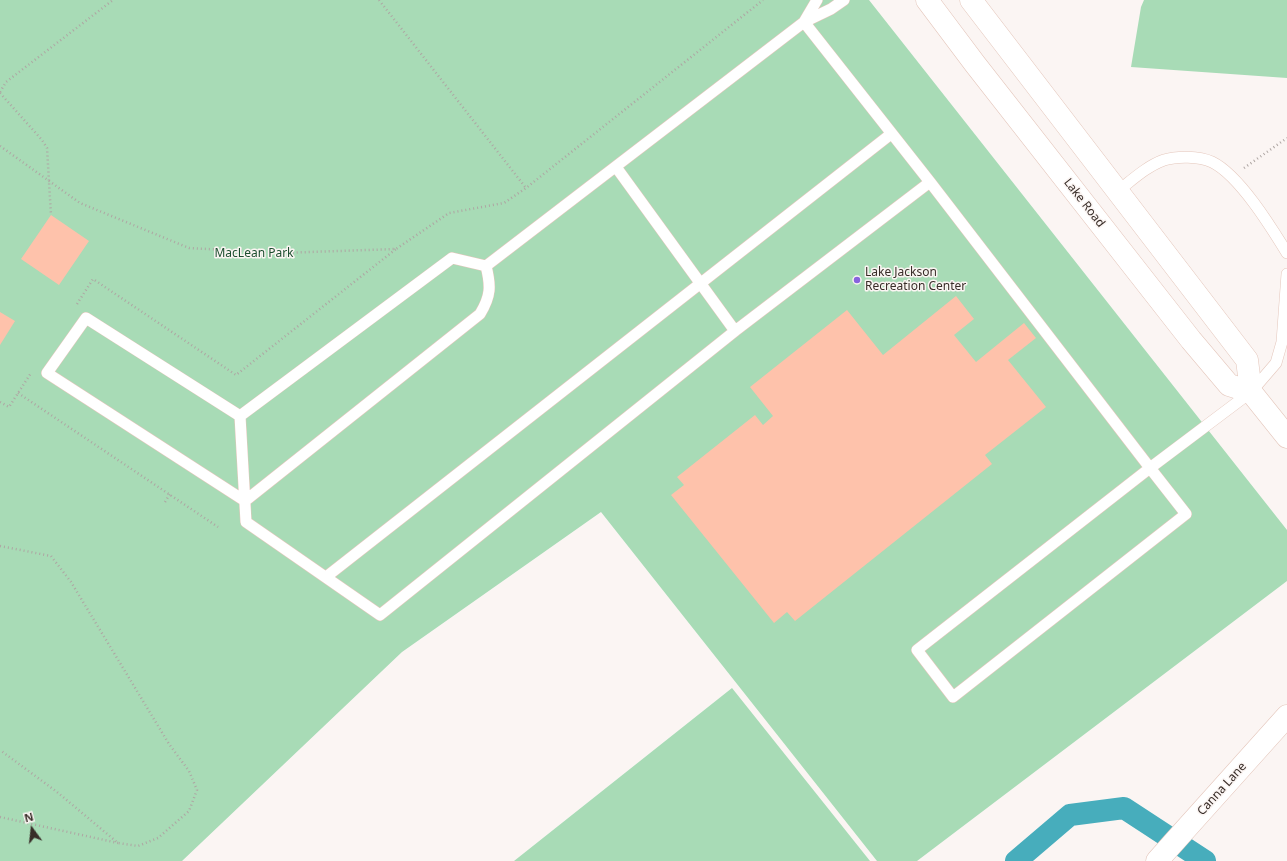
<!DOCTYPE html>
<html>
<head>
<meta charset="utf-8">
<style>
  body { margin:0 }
  #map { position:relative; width:1287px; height:861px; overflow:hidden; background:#fbf5f3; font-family:"Noto Sans",sans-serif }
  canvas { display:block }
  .north { position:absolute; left:12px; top:809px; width:40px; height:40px; -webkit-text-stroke:3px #fbf5f3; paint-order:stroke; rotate:345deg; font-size:11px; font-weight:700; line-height:16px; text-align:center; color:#382d28 }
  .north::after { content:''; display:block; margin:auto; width:14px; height:18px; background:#382d28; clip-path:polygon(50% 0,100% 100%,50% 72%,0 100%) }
</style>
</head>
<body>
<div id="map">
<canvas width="1287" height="861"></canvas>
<div class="north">N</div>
</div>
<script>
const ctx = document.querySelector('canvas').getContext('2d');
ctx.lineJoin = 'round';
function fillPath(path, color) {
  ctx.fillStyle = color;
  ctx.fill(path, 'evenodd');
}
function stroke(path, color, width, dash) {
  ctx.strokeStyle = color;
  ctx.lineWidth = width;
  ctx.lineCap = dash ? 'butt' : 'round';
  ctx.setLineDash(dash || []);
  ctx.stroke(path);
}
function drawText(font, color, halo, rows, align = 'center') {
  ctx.font = font + ' "Noto Sans",sans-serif';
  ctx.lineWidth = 3;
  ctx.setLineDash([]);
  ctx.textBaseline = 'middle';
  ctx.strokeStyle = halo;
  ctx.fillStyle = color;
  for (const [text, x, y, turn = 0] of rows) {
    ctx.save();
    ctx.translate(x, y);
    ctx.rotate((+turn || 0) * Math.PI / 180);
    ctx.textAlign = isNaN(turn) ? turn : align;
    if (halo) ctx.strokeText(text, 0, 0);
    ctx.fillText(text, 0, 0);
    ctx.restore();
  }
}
const green = new Path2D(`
  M0,0H869L1287,530V581L917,861H877L601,512L402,652L182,861H0Z
  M1144,0H1287V78L1131,67L1141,7Z
  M732,688L870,861H514Z`);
const canal = new Path2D(`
  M1016,861L1070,815L1124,808L1205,861`);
const building = new Path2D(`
  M51,215L89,241L59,285L21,259Z
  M956,296L974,319L954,335L976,362L1024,323L1036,338L1008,360L1046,407L985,455L992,464L795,621L787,612L774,623L671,495L684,485L677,477L755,415L763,425L773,416L750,387L847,310L883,355Z
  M0,312L15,321L0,345Z`);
const path = new Path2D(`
  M379,0L526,188
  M0,92L6,82L113,0
  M0,93L42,140L47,148L51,215
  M0,146L80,203L189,248L281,253L396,249L449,213L504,203L526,188L763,0
  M1244,168L1287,138
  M77,304L93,279L236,375L396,249
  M18,393L218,527
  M0,402L9,407L31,373
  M165,502L170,494
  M0,546L51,556L71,582L169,744L189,771L197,790L189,811L158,838L138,846L118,843L57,792L0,750
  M0,817L118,843`);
const service = new Path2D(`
  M844,0L831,9L804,22L930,182L1150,468L1251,392L1276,363L1282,342L1287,274
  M616,167L735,331
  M1118,191C1132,180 1147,166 1164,160C1177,156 1199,156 1212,162C1239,175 1271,227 1287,253
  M452,258L486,266C491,286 491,296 480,314L245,501L47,373L86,318L240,416Z
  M486,266L804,22L817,0
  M240,416L246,522L380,615L735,331L930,182
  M1150,468L1186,514L953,697L917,650Z
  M326,577L891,134`);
const minor = new Path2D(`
  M1157,861L1287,716`);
const tertiary = new Path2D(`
  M927,0L975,64L1191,340L1229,385L1251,392
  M971,0L1247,360L1251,392L1287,437`);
const markers = [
  [857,280,4,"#8763de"]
];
const streetNames = [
  ["Lake Road",1084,203,52],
  ["Canna Lane",1222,789,-48]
];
const parkNames = [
  ["MacLean Park",254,254]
];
const poiNames = [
  ["Lake Jackson",865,273],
  ["Recreation Center",865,287]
];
fillPath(green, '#a8dbb6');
stroke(canal, '#47adbc', 22);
fillPath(building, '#fec2ab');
stroke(service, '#e4c6bb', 12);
stroke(minor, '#e4c6bb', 23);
stroke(tertiary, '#e4c6bb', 23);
stroke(path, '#aea6a3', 2.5, [1, 3]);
stroke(service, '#fff', 11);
stroke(minor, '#fff', 22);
stroke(tertiary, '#fff', 22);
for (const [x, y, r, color] of markers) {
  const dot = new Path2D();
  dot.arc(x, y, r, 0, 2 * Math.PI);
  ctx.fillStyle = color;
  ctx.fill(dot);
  stroke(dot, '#fbf5f3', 1.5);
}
drawText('12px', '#382d28', '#fbf5f3', streetNames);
drawText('12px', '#1c4e2f', '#fbf5f3', parkNames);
drawText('12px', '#382d28', '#fbf5f3', poiNames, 'left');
</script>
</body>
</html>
